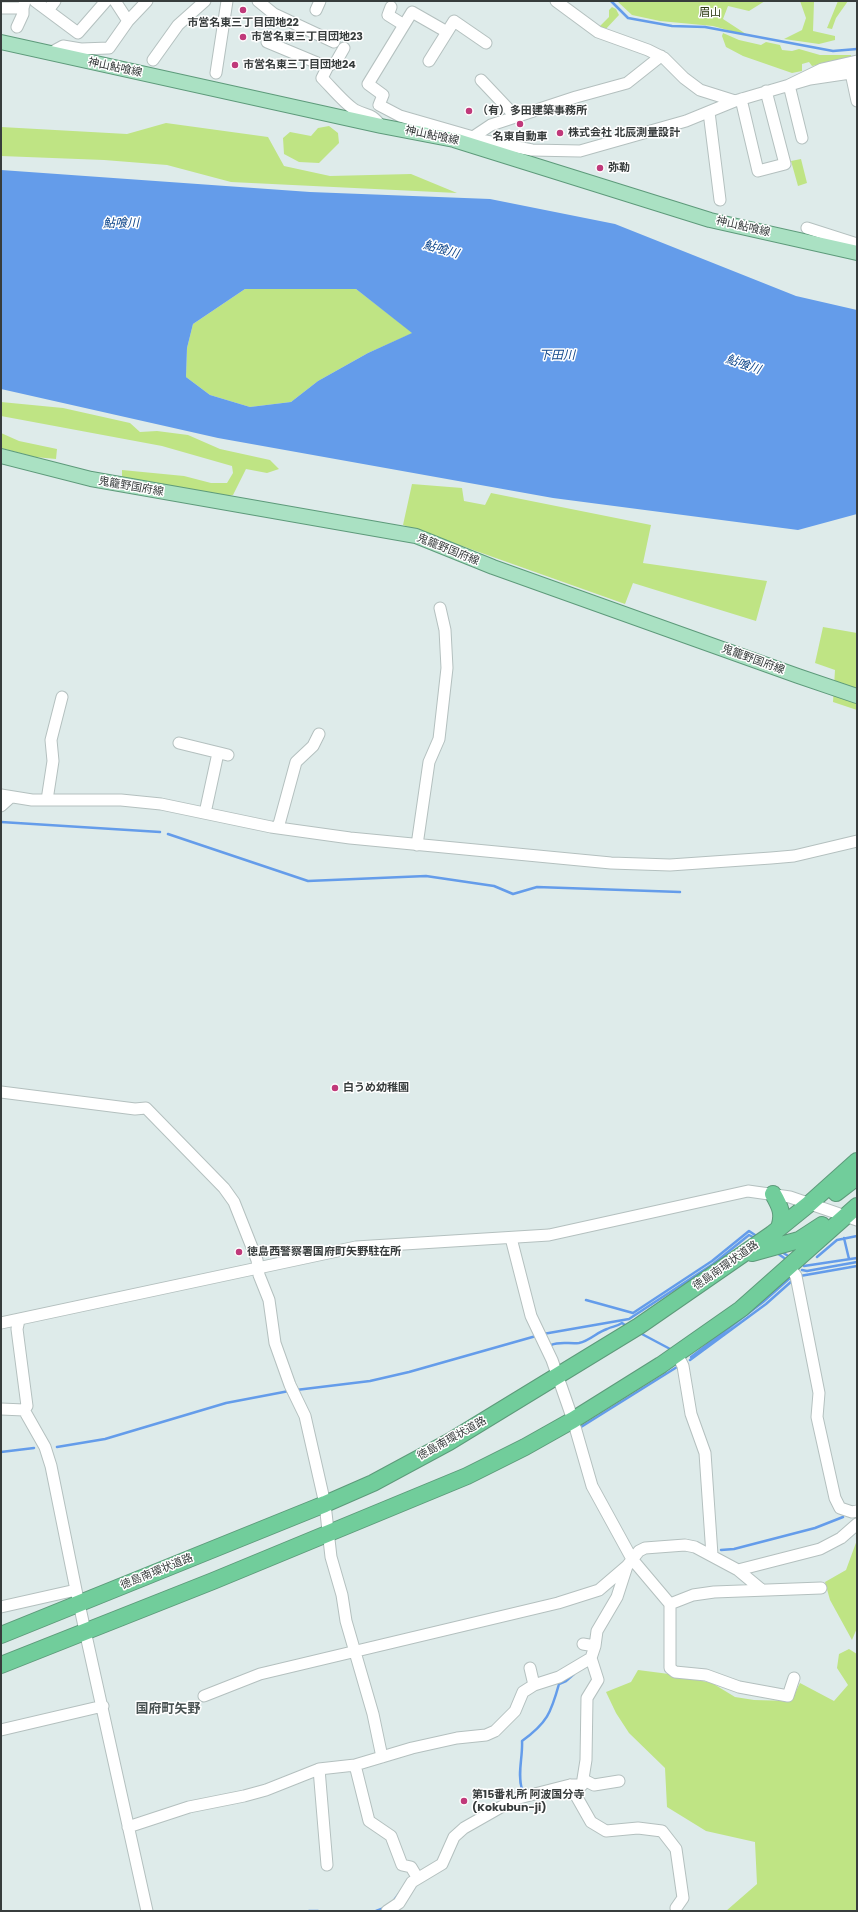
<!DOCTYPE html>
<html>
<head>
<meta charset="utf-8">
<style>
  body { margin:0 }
  #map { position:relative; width:858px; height:1912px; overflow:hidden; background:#deebea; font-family:Poppins,sans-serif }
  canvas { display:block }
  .frame { position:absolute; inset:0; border:2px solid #373c3c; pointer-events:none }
</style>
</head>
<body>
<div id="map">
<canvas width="858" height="1912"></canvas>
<div class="frame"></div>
</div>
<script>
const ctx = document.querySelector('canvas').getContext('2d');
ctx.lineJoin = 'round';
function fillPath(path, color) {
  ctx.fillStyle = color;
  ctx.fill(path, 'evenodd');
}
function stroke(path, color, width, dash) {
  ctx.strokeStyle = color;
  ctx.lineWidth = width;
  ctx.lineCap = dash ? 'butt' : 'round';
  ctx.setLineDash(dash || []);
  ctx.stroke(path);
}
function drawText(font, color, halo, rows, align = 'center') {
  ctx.font = font + ' Poppins,"Noto Sans JP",sans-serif';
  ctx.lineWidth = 3;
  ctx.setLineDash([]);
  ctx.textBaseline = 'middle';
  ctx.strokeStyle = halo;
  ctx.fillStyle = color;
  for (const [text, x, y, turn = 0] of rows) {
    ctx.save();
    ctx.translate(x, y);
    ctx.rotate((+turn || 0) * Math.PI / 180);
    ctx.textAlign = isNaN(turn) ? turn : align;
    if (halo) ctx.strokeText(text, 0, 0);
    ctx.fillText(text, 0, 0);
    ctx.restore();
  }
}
const green = new Path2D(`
  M617,1H765L749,11L728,6L723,19L749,36L713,26L660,21L632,15Z
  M800,1L814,2L813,31L835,36V40L819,44L784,39L802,30L806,18Z
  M838,1H848L836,18L832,29L827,28Z
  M612,7L616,9L619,15L604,31L598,28L609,17V10Z
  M723,33L739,40L761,45L766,42L780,45L782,50L792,51L799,49L820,55H851V58L812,66L809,62L802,64V71L792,73L743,56L726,47L722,36Z
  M166,123L268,137L284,166L330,176L411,174L457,193L231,182L167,165L104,160L1,156V127L127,134Z
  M329,126L338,133L339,143L319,163L299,162L284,154L283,138L290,132L311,136L318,128Z
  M801,159L807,183L798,186L791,161Z
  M245,289H356L413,333L368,353L318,381L291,402L250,407L210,395L186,377L187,348L193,324Z
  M1,402L63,408L130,423L140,432L157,431L188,435L220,449L270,460L279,469L267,473L246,469L233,495L220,496L122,477V470L184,476L211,483H227L233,473L232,466L162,446L1,416Z
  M1,433L19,441L57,449L56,459L35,457L1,448Z
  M412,484L462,488L464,501L485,505L491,493L651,525L643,563L767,581L756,621L633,583L625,604L403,525Z
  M823,627L857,633V710L833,702L835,670L815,663Z
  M857,1540V1628L852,1640L830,1600L825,1582L846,1570Z
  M849,1649L857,1654V1911H726L757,1884L755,1842L706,1831L667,1807L665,1768L629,1733L616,1713L606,1692L631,1682L638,1670L669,1674L712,1683L735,1697L754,1700L791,1701L800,1683L834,1701L848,1685L837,1668L839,1654Z`);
const water = new Path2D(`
  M1,170L310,192L490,199L615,224L796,296L857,310V514L798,530L553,498L218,438L1,389ZM245,289H356L412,333L368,353L318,381L291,402L250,407L210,395L186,377L187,348L193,324Z`);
const stream = new Path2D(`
  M611,1L628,18L672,26L705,27L833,51L857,49
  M1,822L160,832
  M168,834L308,881L426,876L494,886L513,894L537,887L680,892
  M844,1238L849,1259
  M780,1251L790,1257
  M777,1253L787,1260
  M817,1257L837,1240L857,1236
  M804,1266L857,1258
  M802,1270L807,1271L857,1262
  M800,1276L857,1266
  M586,1300L633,1313L712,1261L749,1231L755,1235
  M640,1333L672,1350
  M543,1334L629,1319L713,1264L749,1235L753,1237
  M551,1345C560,1341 569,1344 579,1343C590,1341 597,1332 607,1329C613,1326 616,1327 622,1323L625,1325
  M691,1357L763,1302L791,1277
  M690,1360L766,1304L793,1280
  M296,1390L370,1381L409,1372L536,1336
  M581,1427L677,1367
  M57,1447L105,1439L226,1403L289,1391
  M1,1452L34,1448
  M721,1550L734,1549L815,1528L843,1517
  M516,1794L522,1789C517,1774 523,1757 522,1741C547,1723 551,1713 559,1684L566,1681L574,1674
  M392,1903L401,1891
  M309,1911H318
  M376,1911L384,1908`);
const minor = new Path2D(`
  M35,1L78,33L106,1
  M115,1L128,21
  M258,1L274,14L334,42
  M556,1L598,32L648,50L664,58L684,78L700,90L735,101L810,79L857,72
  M391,7L388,15L404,25
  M1,8H23L25,1
  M48,10L55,1
  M316,10L320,1
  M17,27L23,14V8
  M447,32L412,12L368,84L383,95L379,105L400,116L473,137L491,125L576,97L627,83L661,56
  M267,42L327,67
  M344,48L336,62L328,66L322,78C331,87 345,104 355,110C369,117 370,112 381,126
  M50,53L63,46L81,49L109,48L128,21L147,1
  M153,60L178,25L205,1
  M429,61L454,21L486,43
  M216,73L227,1
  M851,73L857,101
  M481,80L516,117
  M741,99L758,171L785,164L766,91
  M709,112L720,200
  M470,138L532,150L580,151L686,121L735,101
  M802,138L789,85L822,69L857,61
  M807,228L857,244
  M179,743L228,755
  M1,795L32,800H121L161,804L271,827L350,838L611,863L670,865L771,858L794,856L857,841
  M47,800L53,761L51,740L62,697
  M1,806L11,797
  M205,813L218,753
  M278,828L296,762L313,746L319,734
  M417,845L429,762L439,739L447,668L445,630L440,608
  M1,1092L135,1109L146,1108L224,1188L234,1202L257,1260L259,1275L269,1300L275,1343L290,1385L305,1416L325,1504L331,1557L342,1595L346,1621L373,1714L382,1757
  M511,1238L531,1316L552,1360L573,1420L592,1486L632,1559L670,1604V1668L675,1672L706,1675L739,1687L788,1696L794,1678
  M789,1266L796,1276L819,1393L817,1417L835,1498L840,1508L852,1512L857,1511
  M19,1320L17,1329L27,1406L24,1410
  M1,1323L356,1247L549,1235L748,1191L790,1197L857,1220
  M677,1354L683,1366L691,1414L705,1453L712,1555
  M1,1409L24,1410L45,1447L51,1466L76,1590L147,1911
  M738,1570L762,1590
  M670,1604L693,1595L714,1592L821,1588
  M1,1607L76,1590
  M583,1644L595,1646
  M530,1668L534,1685
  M204,1696L260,1674L558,1603L599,1590L627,1566
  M1,1730L103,1706
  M355,1765L369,1821L391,1836L402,1865L411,1867L417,1877
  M319,1769L327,1865
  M584,1780L594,1785L619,1781
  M570,1785L591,1822L606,1831L638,1828L662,1831L676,1849L683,1898L676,1908
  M128,1827L189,1807L244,1796L266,1790L319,1769L355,1765L412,1748L457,1738L486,1735L495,1731L515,1711L523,1692L534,1685L559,1677L591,1658L595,1646L597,1631L617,1597L627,1566L639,1551L645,1548L685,1545L695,1547L738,1570L820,1549L841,1538L857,1524
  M387,1911L399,1903L412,1882L442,1864L454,1837L464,1828L515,1799L570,1785H582L586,1760L587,1698L598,1680L591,1658`);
const major = new Path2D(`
  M1,42L381,126L454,140L710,220L857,253
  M1,456L91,479L416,536L493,567L798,676L857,696`);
const highway = new Path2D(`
  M836,1193L857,1177
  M773,1194C780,1206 784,1214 779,1228
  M752,1253L799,1240L822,1225
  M1,1635L325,1504L373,1483L449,1442L639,1326L772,1234L809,1204L857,1161
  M1,1665L213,1581L467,1476L525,1447L573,1420L661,1365L741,1309L857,1206`);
const markers = [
  [243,10,4,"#c0397a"],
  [243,37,4,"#c0397a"],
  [235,65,4,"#c0397a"],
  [469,111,4,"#c0397a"],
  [520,124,4,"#c0397a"],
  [560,133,4,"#c0397a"],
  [600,168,4,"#c0397a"],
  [335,1088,4,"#c0397a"],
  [239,1252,4,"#c0397a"],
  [464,1801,4,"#c0397a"]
];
const parkNames = [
  ["眉山",710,13]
];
const poiNames = [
  ["市営名東三丁目団地22",243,23,"center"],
  ["市営名東三丁目団地23",251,37],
  ["市営名東三丁目団地24",243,65],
  ["（有）多田建築事務所",477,111],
  ["株式会社 北辰測量設計",568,133],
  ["名東自動車",520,137,"center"],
  ["弥勒",608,168],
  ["白うめ幼稚園",343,1088],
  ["徳島西警察署国府町矢野駐在所",247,1252],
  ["第15番札所 阿波国分寺",472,1795],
  ["(Kokubun-ji)",472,1808]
];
const streetNames = [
  ["神山鮎喰線",115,68,12],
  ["神山鮎喰線",432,136,12],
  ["神山鮎喰線",743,227,13],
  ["鬼籠野国府線",131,487,10],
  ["鬼籠野国府線",448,550,22],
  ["鬼籠野国府線",753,660,20],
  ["徳島南環状道路",726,1266,-35],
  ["徳島南環状道路",452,1439,-29],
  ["徳島南環状道路",157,1572,-22]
];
const waterNames = [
  ["鮎喰川",121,224,-1],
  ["鮎喰川",441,250,16],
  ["下田川",557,356],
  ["鮎喰川",743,365,19]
];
const quarterNames = [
  ["国府町矢野",168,1710]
];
fillPath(green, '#bfe484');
fillPath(water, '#649cea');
stroke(stream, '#649cea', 2.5);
stroke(minor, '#b4c0bf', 13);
stroke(major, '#5d9a7a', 16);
stroke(highway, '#5d9a7a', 18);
stroke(minor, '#fff', 11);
stroke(major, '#aae1c3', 14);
stroke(highway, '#71cd9b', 16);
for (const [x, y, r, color] of markers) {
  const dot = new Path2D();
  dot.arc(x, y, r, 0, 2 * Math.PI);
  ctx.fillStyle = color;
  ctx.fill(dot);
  stroke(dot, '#fff', 1.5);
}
drawText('11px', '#28360e', '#fff', parkNames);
drawText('bold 11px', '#373c3c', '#fff', poiNames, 'left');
drawText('11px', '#373c3c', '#fff', streetNames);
drawText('italic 12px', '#0e468b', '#fff', waterNames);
drawText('bold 13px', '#485252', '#fff', quarterNames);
</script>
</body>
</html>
